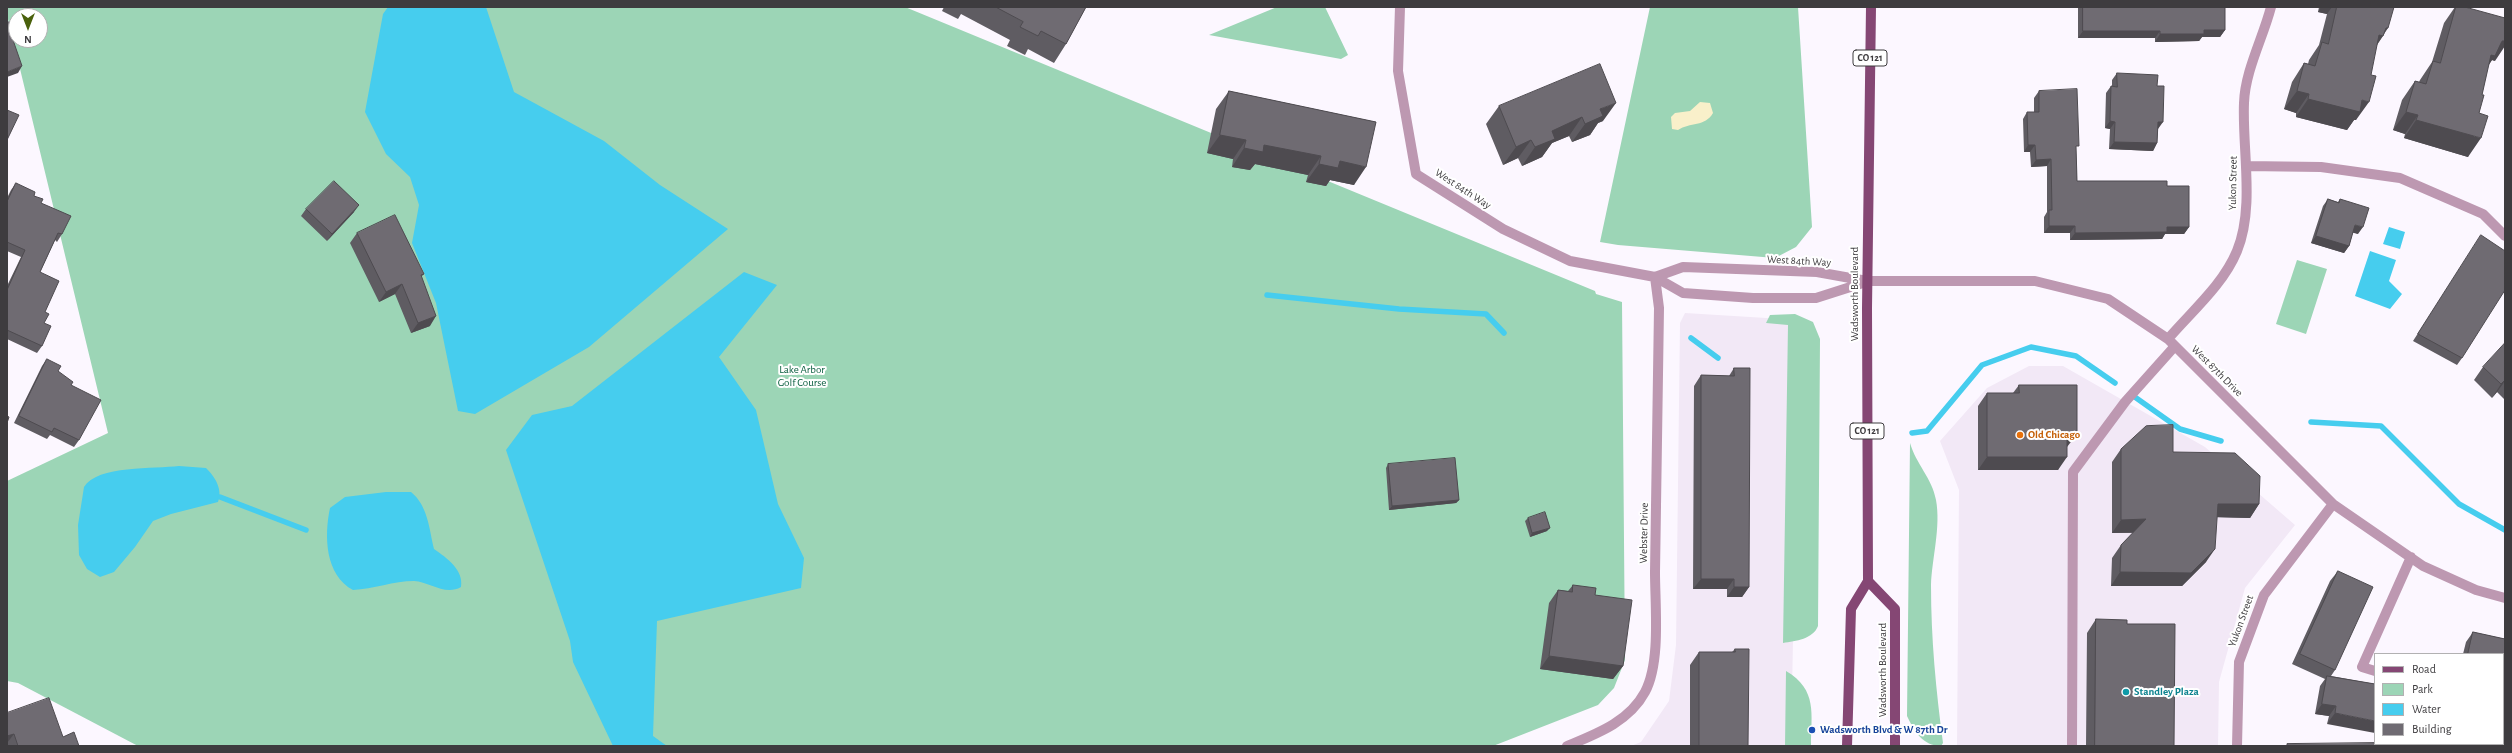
<!DOCTYPE html>
<html>
<head>
<meta charset="utf-8">
<style>
  body { margin:0 }
  #map { position:relative; width:2512px; height:753px; overflow:hidden; background:#fcf7ff; font-family:"Alegreya Sans",sans-serif }
  canvas { display:block }
  .frame { position:absolute; inset:0; border:8px solid #3e3c3f; pointer-events:none }
  .legend { position:absolute; left:2374px; top:653px; width:130px; height:92px; box-sizing:border-box; background:#fff; border:1px solid #b2b1b2; margin:0; padding:5px 7px; list-style:none; font-size:12px; color:#3e3c3f }
  .legend li { display:flex; align-items:center; gap:8px; height:20px }
  .legend b { width:20px; border:1px solid #b2b1b2 }
  .north { position:absolute; left:8px; top:8px; width:40px; height:40px; box-sizing:border-box; background:#fff; border:1px solid #b2b1b2; border-radius:50%; rotate:180deg; font-size:11px; font-weight:700; line-height:16px; text-align:center; color:#3e3c3f }
  .north::after { content:''; display:block; margin:auto; width:14px; height:18px; background:#4a610c; clip-path:polygon(50% 0,100% 100%,50% 72%,0 100%) }
</style>
</head>
<body>
<div id="map">
<canvas width="2512" height="753"></canvas>
<div class="frame"></div>
<ul class="legend">
<li><b style="height:5px;background:#854774"></b>Road</li>
<li><b style="height:11px;background:#9cd5b6"></b>Park</li>
<li><b style="height:11px;background:#46cdee"></b>Water</li>
<li><b style="height:11px;background:#6f6b72"></b>Building</li>
</ul>
<div class="north">N</div>
</div>
<script>
const ctx = document.querySelector('canvas').getContext('2d');
ctx.lineJoin = 'round';
function fillPath(path, color) {
  ctx.fillStyle = color;
  ctx.fill(path, 'evenodd');
}
function stroke(path, color, width, dash) {
  ctx.strokeStyle = color;
  ctx.lineWidth = width;
  ctx.lineCap = dash ? 'butt' : 'round';
  ctx.setLineDash(dash || []);
  ctx.stroke(path);
}
function drawText(font, color, halo, rows, align = 'center') {
  ctx.font = font + ' "Alegreya Sans",sans-serif';
  ctx.lineWidth = 4;
  ctx.setLineDash([]);
  ctx.textBaseline = 'middle';
  ctx.strokeStyle = halo;
  ctx.fillStyle = color;
  for (const [text, x, y, turn = 0] of rows) {
    ctx.save();
    ctx.translate(x, y);
    ctx.rotate((+turn || 0) * Math.PI / 180);
    ctx.textAlign = isNaN(turn) ? turn : align;
    if (halo) ctx.strokeText(text, 0, 0);
    ctx.fillText(text, 0, 0);
    ctx.restore();
  }
}
const built = new Path2D(`
  M1685,313L1799,320L1791,746H1631L1641,742L1669,701L1676,645L1680,323Z
  M2029,366H2063L2205,447L2295,525L2245,588L2219,682L2218,746H1957L1959,490L1940,441L1987,388Z`);
const green = new Path2D(`
  M7,7H905L1595,291L1596,294L1622,302L1625,660L1614,688L1598,705L1493,746H138L18,683L7,681V481L108,433L7,15ZM16,16H40V40H16Z
  M1277,7H1325L1348,55L1341,59L1209,35Z
  M1650,7H1798L1812,227L1796,247L1775,258L1618,245L1600,242Z
  M2297,260L2327,269L2306,334L2276,324Z
  M1795,314L1813,322L1820,339L1818,626C1813,639 1796,641 1783,643L1788,325L1766,323L1770,315Z
  M1910,443C1916,464 1932,478 1936,500C1941,527 1932,558 1931,585C1931,639 1936,690 1943,743L1941,746C1923,746 1914,731 1907,716Z
  M1786,671C1818,690 1811,714 1811,746H1785Z`);
const sand = new Path2D(`
  M1700,102L1710,103L1713,113C1705,127 1690,122 1678,130L1672,129L1671,117L1675,113L1690,111Z`);
const water = new Path2D(`
  M388,7H486L514,92L604,141L660,185L728,229L589,347L475,414L458,411L436,303L412,243L419,205L410,177L386,154L365,112L383,14Z
  M2389,227L2405,232L2400,249L2383,244Z
  M2370,251L2396,260L2389,281L2402,294L2390,309L2355,296Z
  M744,272L777,285L719,357L756,410L778,504L804,558L801,588L657,621L653,736L667,746H613L573,662L570,641L506,450L532,415L572,406Z
  M179,466L206,468C215,477 223,489 218,502L171,514L153,521L135,547L114,572L100,577L87,569L79,555L78,525L84,487C97,465 155,469 179,466Z
  M386,492H411C428,506 429,528 434,549C447,558 464,570 461,587C445,596 430,582 414,581C394,581 373,589 353,590C325,575 324,536 330,508L345,497Z`);
const stream = new Path2D(`
  M1267,295L1399,309L1486,314L1504,333
  M1691,338L1718,358
  M2132,395L2180,429L2221,441
  M2311,422L2381,426L2459,504L2505,530
  M1912,433L1927,431L1982,365L2031,347L2076,356L2115,383
  M220,497L306,530`);
const minor = new Path2D(`
  M1400,7L1398,71L1416,174L1503,229L1570,261L1655,277L1683,293L1753,298H1816L1866,282
  M2246,166L2321,167L2400,178L2483,214L2505,236
  M1655,277L1683,267L1817,272L1867,281H2035L2108,299L2168,339L2333,504L2423,566L2476,590L2505,598
  M2168,339C2192,311 2223,285 2237,251C2255,207 2242,149 2244,103C2245,71 2263,38 2271,7
  M2375,671L2362,667L2411,557
  M2503,711L2505,712
  M1567,746C1596,734 1629,722 1645,692C1661,662 1655,606 1655,572C1657,484 1658,396 1659,308L1655,277
  M2072,746L2073,472L2125,402L2175,346
  M2237,746L2239,662L2264,595L2333,504`);
const major = new Path2D(`
  M1868,581L1895,609V746
  M1847,746L1851,609L1868,581L1867,308L1871,7`);
const wall = new Path2D(`
  M944,7H1086L1066,44L1054,63L1028,49L1025,55L1007,46L1010,40L961,14L958,19L942,11Z
  M2078,7H2225V30L2220,37H2202L2199,41L2155,42V38H2078Z
  M2319,7H2394L2383,36L2377,45L2356,120H2354L2347,130L2296,117V113L2284,109L2292,82L2304,63L2308,64L2309,60L2319,45L2327,14L2318,12Z
  M2455,7H2465L2495,61L2492,60L2488,66L2482,95L2479,113L2468,157L2404,138L2405,134L2393,130L2402,100L2415,81L2419,82L2420,80L2432,62L2444,23Z
  M1600,64L1603,121L1598,123L1590,135L1572,142L1569,136L1552,143L1542,157L1522,166L1518,158L1503,165L1486,124L1499,106Z
  M2117,73L2157,86L2158,128L2157,143L2153,151L2109,149L2110,129L2105,128L2106,93L2111,86H2112V80Z
  M1229,91L1376,122L1354,185L1330,180L1326,186L1306,182L1308,175L1255,164L1250,170L1232,167L1233,159L1207,153L1216,109Z
  M2039,91L2076,150L2077,181L2167,186L2189,227L2184,234H2165L2162,239L2070,240V233H2044V217L2047,212V166L2031,167L2030,152H2024L2023,119L2027,112H2034V98Z
  M16,183L34,196L41,203L62,234L57,242L55,240L40,272L45,312L42,346L37,353L7,339V286L21,257L7,251V198L11,190Z
  M2328,199L2338,202L2340,199L2358,234L2353,232L2349,246L2344,253L2311,243L2323,206Z
  M306,209L354,212L327,241L301,216Z
  M357,233L424,274L421,277L430,326L411,333L395,294L379,302L350,243Z
  M2481,235L2462,358L2457,365L2413,341Z
  M2505,343V400L2497,392L2492,398L2474,380L2483,367Z
  M47,359L58,371L71,385L79,440L74,447L50,435L47,439L14,423L42,366Z
  M1734,368L1749,587L1742,597H1727V589H1693L1694,386L1701,375L1729,376Z
  M2019,385L2067,447L2058,470H1978V406L1987,393H2013Z
  M2121,449L2173,452L2259,504L2250,518L2217,517L2206,562L2182,586H2111L2112,558L2121,545L2133,533H2112V462Z
  M1388,464L1459,500L1456,503L1389,510L1386,468Z
  M1528,518L1547,531L1530,537L1525,521Z
  M2338,571L2335,670L2331,676L2375,684L2327,724L2329,716L2315,714L2320,686L2325,679L2292,664L2330,581Z
  M1573,585L1623,666L1613,679L1540,669L1549,603L1558,590L1568,591Z
  M2096,619L2127,624L2174,746H2086L2087,633Z
  M2473,632L2505,639V690L2503,689V654H2463L2466,642Z
  M1735,649L1748,746H1690V665L1699,652H1732Z
  M7,713L63,737L79,746H7Z
  M2435,744H2503L2505,746H2436V744Z`);
const shadedWall = new Path2D(`
  M2321,7H2332L2327,14L2318,12Z
  M2386,28H2388L2370,55L2379,35Z
  M2204,30H2225L2220,37H2202L2199,41L2155,42L2160,34Z
  M2083,31H2160L2155,38H2078Z
  M2502,41H2505V46L2495,61L2492,60L2482,75L2491,55Z
  M22,66L18,73L7,77V72Z
  M2297,91L2309,94L2296,113L2284,109Z
  M2308,99L2362,100L2369,102L2356,120H2354L2347,130L2296,117Z
  M1616,103L1603,121L1598,123L1590,135L1572,142L1585,124L1600,109Z
  M2406,112L2418,115L2405,134L2393,130Z
  M1582,117L1569,136L1552,143L1542,157L1522,166L1535,147L1552,131Z
  M2416,120L2481,138L2468,157L2404,138Z
  M2110,121L2115,122L2110,129L2105,128Z
  M2158,122H2163L2158,129Z
  M1220,135L1246,140L1233,159L1207,153Z
  M1531,140L1518,158L1503,165L1516,147Z
  M2114,142L2157,143L2153,151L2109,149Z
  M1264,145L1321,156L1308,175L1255,164L1250,170L1232,167L1244,148Z
  M2028,145H2035L2030,152H2024Z
  M2051,159L2047,166L2031,167L2036,160Z
  M1340,161L1366,167L1354,185L1330,180L1326,186L1306,182L1319,164Z
  M359,205L354,212L327,241L332,234Z
  M2355,225L2363,227L2358,234L2350,232Z
  M2049,226H2075L2070,233H2044Z
  M2167,227H2189L2184,234H2165L2162,239L2070,240L2075,233Z
  M2316,236L2349,246L2344,253L2311,243Z
  M402,284L395,294L379,302L386,292Z
  M436,316L430,326L411,333L418,323Z
  M2505,381L2497,392L2492,398L2501,384Z
  M2067,434H2077L2067,447Z
  M1987,457H2067L2058,470H1978Z
  M1459,500L1456,503L1389,510L1392,506Z
  M2218,504H2259L2250,518L2208,517Z
  M2146,519L2136,532L2112,533L2121,520Z
  M1550,528L1547,531L1530,537L1532,533Z
  M2215,549L2206,562L2182,586H2111L2120,572Z
  M1701,579H1734L1727,589H1693Z
  M1734,587H1749L1742,597H1727Z
  M1549,656L1623,666L1613,679L1540,669Z
  M2503,677L2505,678V690L2503,689Z
  M2322,704L2336,706L2329,716L2315,714Z
  M2335,713L2375,721V733L2327,724Z
  M14,734L7,743V736Z`);
const building = new Path2D(`
  M996,7H1086L1066,44L1041,31L1038,36L1020,27L1023,22Z
  M2083,7H2225V30H2204V34H2160V31H2083Z
  M2337,7H2394L2388,28H2386L2383,36L2379,35L2371,75L2376,76L2369,102L2362,100L2360,112L2308,99L2309,94L2297,91L2304,63L2315,66L2322,42L2328,44Z
  M2456,7H2465L2505,18V41H2502L2495,56L2491,55L2482,95H2484L2479,113L2488,116L2481,138L2416,120L2418,115L2406,112L2415,81L2426,84L2433,61L2440,63Z
  M10,22L16,38V39L13,40L22,66L7,72V23Z
  M1600,64L1616,103L1600,109L1603,116L1585,124L1582,117L1552,131L1555,139L1535,147L1531,140L1516,147L1499,106Z
  M2117,73L2158,75L2157,86H2164L2163,122H2158L2157,143L2114,142L2115,122L2110,121L2111,86L2117,87Z
  M2077,89L2079,146H2076L2077,181H2167V186H2189V227H2167V232L2075,233V226H2049V210H2052L2051,159L2036,160L2035,145H2028L2027,112H2039V91Z
  M1229,91L1376,122L1366,167L1340,161L1338,168L1319,164L1321,156L1264,145L1263,152L1244,148L1246,140L1220,135Z
  M7,110L19,115L7,140Z
  M334,181L359,205L332,234L306,209Z
  M16,183L35,192L34,196L43,199L41,203L71,216L62,234L58,233L40,272L59,281L45,312L49,314L44,323L51,326L42,346L7,330V290L25,250L7,242V202Z
  M2328,199L2339,203L2340,199L2369,208L2363,227L2355,225L2349,246L2316,236Z
  M395,215L424,274L421,275L436,316L418,323L402,284L386,292L357,233Z
  M2481,235L2505,251V290L2462,358L2418,334Z
  M2505,343V380L2501,384L2483,367Z
  M47,359L61,366L58,371L73,382L71,385L101,400L79,440L54,428L52,432L19,416Z
  M1734,368H1750L1749,587H1734V579H1701V375L1734,376Z
  M2019,385H2077V434H2067V457H1987V393H2019Z
  M7,416L9,417L7,423Z
  M2173,425V452L2235,453L2260,476L2259,504H2218L2215,549L2191,573L2120,572L2121,545L2146,519L2121,520V449L2146,426Z
  M1455,458L1459,500L1392,506L1388,464Z
  M1545,512L1550,528L1532,533L1528,518Z
  M2338,571L2373,587L2335,670L2300,654Z
  M1573,585L1596,588L1595,595L1632,600L1623,666L1549,656L1558,590L1572,592Z
  M2096,619L2127,620V624H2175L2174,746H2095Z
  M2473,632L2505,639V678L2503,677V654H2468Z
  M1735,649H1749L1748,746H1699V652H1735Z
  M2327,676L2375,684V721L2335,713L2336,706L2322,704Z
  M49,698L63,737L74,732L79,746H18L14,734L7,736V713Z
  M2503,722H2505V746H2442L2443,744H2503Z
  M2375,743V744H2384V746H2287V744Z`);
const markers = [
  [2020,435,4,"#e8710a"],
  [2126,692,4,"#0f9aa8"],
  [1812,730,4,"#1a4fb4"]
];
const shields = [
  [1870,58,34],
  [1867,431,34]
];
const shieldNames = [
  ["CO 121",1870,58],
  ["CO 121",1867,431]
];
const streetNames = [
  ["Yukon Street",2233,183,-89],
  ["West 84th Way",1463,189,33],
  ["West 84th Way",1799,261,3],
  ["Wadsworth Boulevard",1855,294,-90],
  ["West 87th Drive",2217,371,45],
  ["Webster Drive",1644,533,-89],
  ["Yukon Street",2241,621,-70],
  ["Wadsworth Boulevard",1883,670,-90]
];
const parkNames = [
  ["Lake Arbor",802,370],
  ["Golf Course",802,383]
];
const foodNames = [
  ["Old Chicago",2028,435]
];
const cultureNames = [
  ["Standley Plaza",2134,692]
];
const transitNames = [
  ["Wadsworth Blvd & W 87th Dr",1820,730]
];
fillPath(built, '#f2e8f6');
fillPath(green, '#9cd5b6');
fillPath(sand, '#f9f0ca');
fillPath(water, '#46cdee');
stroke(stream, '#46cdee', 5.5);
stroke(minor, '#bd98b1', 10);
stroke(major, '#854774', 10);
fillPath(wall, '#5f5c62');
fillPath(shadedWall, '#4e4b50');
fillPath(building, '#6f6b72');
stroke(building, '#4e4b50', 1);
for (const [x, y, r, color] of markers) {
  const dot = new Path2D();
  dot.arc(x, y, r, 0, 2 * Math.PI);
  ctx.fillStyle = color;
  ctx.fill(dot);
  stroke(dot, '#fff', 1.5);
}
for (const [x, y, w] of shields) {
  const box = new Path2D();
  box.roundRect(x - w / 2, y - 8, w, 16, 3);
  ctx.fillStyle = '#fff';
  ctx.fill(box);
  stroke(box, '#3e3c3f', 1);
}
drawText('bold 10px', '#3e3c3f', null, shieldNames);
drawText('11px', '#3e3c3f', '#fff', streetNames);
drawText('11px', '#055b3b', '#fff', parkNames);
drawText('bold 11px', '#c56008', '#fff', foodNames, 'left');
drawText('bold 11px', '#0d838f', '#fff', cultureNames, 'left');
drawText('bold 11px', '#164399', '#fff', transitNames, 'left');
</script>
</body>
</html>
